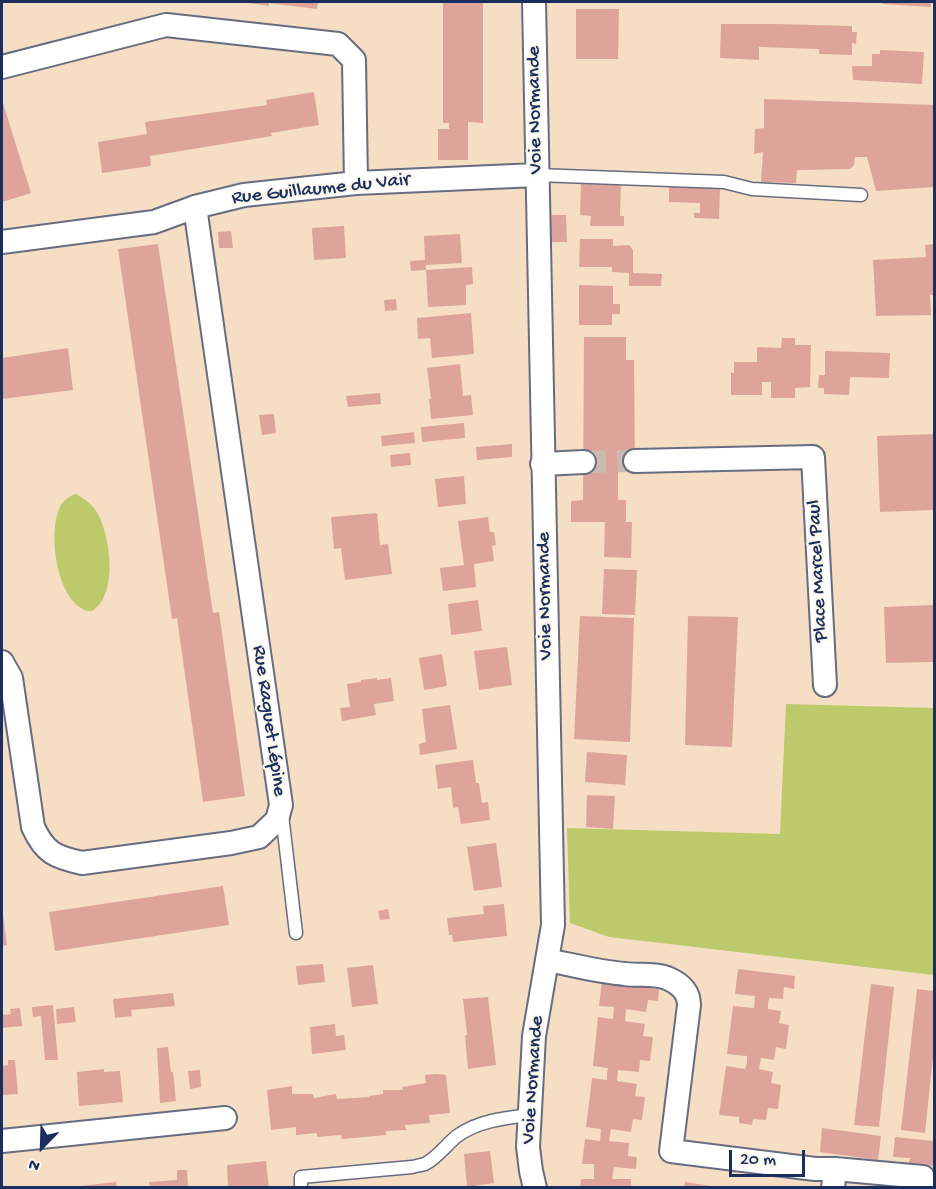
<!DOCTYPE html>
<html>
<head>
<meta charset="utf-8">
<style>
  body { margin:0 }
  #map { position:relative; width:936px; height:1189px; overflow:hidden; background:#f5dec3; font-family:"Gochi Hand",sans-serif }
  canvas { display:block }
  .frame { position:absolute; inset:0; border:3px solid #1b2f5e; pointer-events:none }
  .north { position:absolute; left:12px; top:1117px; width:60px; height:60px; -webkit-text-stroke:4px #fbf7ec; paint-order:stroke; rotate:203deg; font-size:16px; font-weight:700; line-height:24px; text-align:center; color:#1b2f5e }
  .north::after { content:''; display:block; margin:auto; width:21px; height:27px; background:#1b2f5e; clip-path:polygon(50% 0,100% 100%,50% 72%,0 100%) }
  .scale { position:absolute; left:729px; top:1150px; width:76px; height:27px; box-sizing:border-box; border:3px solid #1b2f5e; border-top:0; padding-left:8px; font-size:18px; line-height:21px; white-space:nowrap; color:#1b2f5e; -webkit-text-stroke:4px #fbf7ec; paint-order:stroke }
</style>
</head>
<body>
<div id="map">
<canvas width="936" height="1189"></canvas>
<div class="frame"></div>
<div class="north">N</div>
<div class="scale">20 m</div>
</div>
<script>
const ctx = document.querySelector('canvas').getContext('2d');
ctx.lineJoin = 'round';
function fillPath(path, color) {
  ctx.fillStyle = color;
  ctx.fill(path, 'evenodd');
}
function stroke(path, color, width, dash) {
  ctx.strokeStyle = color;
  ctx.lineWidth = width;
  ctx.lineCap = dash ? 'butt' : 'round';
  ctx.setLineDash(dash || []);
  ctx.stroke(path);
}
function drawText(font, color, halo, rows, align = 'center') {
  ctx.font = font + ' "Gochi Hand",sans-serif';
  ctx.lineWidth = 4.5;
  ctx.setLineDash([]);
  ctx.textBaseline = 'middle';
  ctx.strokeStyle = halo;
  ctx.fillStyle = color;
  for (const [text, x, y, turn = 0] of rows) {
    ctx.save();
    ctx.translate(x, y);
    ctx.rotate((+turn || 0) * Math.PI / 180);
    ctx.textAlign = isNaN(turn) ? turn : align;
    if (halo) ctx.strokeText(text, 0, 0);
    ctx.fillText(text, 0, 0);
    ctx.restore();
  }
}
const green = new Path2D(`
  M76,494C83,498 89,502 94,508C111,530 119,596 92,611C89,611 85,611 83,609C56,596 47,530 61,505C64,500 70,496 76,494Z
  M786,704L934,708V975L609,937L570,923L567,828L780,834Z`);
const building = new Path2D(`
  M248,2H318L317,9L269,3V6L248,3Z
  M443,2H483V123L468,122V160H438V129H449V123H443Z
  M882,2H931V7L882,4Z
  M576,9H619L618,59H576Z
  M721,24H777L852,26V32H857L856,44L852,43V55L819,54V49L759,47V60L720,58Z
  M880,50L924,52L922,84L853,80L852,66H872V54H880Z
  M314,92L319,125L271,133L272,136L150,156L151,166L102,173L98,142L147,134L145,122L267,105L266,100Z
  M764,99L934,105V187L876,191L867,157H855L854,165L850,169L797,170L796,183L761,182L763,152L754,154L755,129L764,128Z
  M2,100L31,193L2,202Z
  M581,184L621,185L620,216H624V226H590L591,216L580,215Z
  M669,186L720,187L719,219L694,218V213H700V203L669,202Z
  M548,215H566L567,242H549Z
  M344,226L346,258L314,260L312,228Z
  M231,231L233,248H219L218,232Z
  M460,234L462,263L426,265V270L472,267L473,284L466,285V305L428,307L426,270L411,271L410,261L425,260L424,236Z
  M580,239H613V246L629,245L633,250V273L662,274L661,286H629V273L612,272V267H579Z
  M158,244L213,613L219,612L245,796L203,802L177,618L172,619L118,249Z
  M934,244V295H930L931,315L876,316L873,260L926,257L925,245Z
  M579,285L613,286V304H620V314H612V325H579Z
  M396,299L397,310L385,311L384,300Z
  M471,313L474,354L432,358L430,338L418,339L417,318Z
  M584,337H626V360H634L635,468H618V500H626V522H632L631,558L604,557L605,522H571V501L583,500Z
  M782,338H795V345H811L810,387L795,388V398H771V382H762V395H731V373H734V362H757V347L781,348Z
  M68,348L73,390L2,399V358Z
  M825,351L890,353L889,378L850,377L849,395L824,394V388H818L819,375H825Z
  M460,364L463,396L471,395L473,415L431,419L429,399H431L427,368Z
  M380,393L381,404L348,407L346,396Z
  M274,414L276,433L262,435L259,415Z
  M464,423L465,438L422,442L421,427Z
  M414,432L415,443L382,446L381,436Z
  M934,434V510L880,512L877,436Z
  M512,444V457L477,460L476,447Z
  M410,453L411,465L391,467L390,455Z
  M464,476L466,504L438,507L435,479Z
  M377,513L380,545L388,544L392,574L345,580L341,548L334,549L331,517Z
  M488,517L490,532H494L496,545L492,546L494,561L474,564L476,587L443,591L440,568L464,565L458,521Z
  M604,569L637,570L635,615L602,614Z
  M478,600L482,631L451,635L448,604Z
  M934,605V662L886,663L884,607Z
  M580,616L634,618L630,742L574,739Z
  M688,616L738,617L732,747L685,745Z
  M507,647L512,685L479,690L474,651Z
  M442,654L447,686L424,690L419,658Z
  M377,678V680L391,678L394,701L374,704L376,715L342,721L340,708L350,707L347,684L361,682V680Z
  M450,705L457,749L420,755L419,744L426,742L422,709Z
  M587,752L627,755L625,785L585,782Z
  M473,760L476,783H479L482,803L488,802L490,820L461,824L458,807L453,808L451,787L438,789L435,765Z
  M587,795L615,796L613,829L586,827Z
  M496,843L502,887L474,891L467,847Z
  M223,886L229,925L55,951L49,912Z
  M504,904L507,936L453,942L452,935H449L447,918L484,914L483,906Z
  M388,909L390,919L380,920L378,911Z
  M2,915H3L7,945L2,946Z
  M323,964L325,982L298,985L296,966Z
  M373,965L378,1004L352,1007L347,968Z
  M738,969L795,976L794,989L784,987L783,999L769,998L768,1004V1009L781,1011L779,1023L789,1025L786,1049L776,1047L774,1060L761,1058L759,1069L773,1072L771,1083L781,1085L778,1109L768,1108L766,1120L753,1119L752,1125L739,1123V1117L719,1115L726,1066L745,1069L747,1062V1056L727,1054L733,1006L754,1008L755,996L735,994Z
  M602,981L659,989L658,1001L648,1000L646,1012L626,1009L625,1021L645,1024L643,1036L653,1037L650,1061L640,1060L639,1072L618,1070L617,1081L637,1084L635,1096L645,1097L642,1120L633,1119L631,1132L611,1129L609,1141L629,1143L628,1156L637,1157L636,1169L614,1167L612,1179H631V1188H580L581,1179H594V1164H582L585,1139L600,1141L601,1129L586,1127L592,1078L607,1080V1074L608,1068L593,1066L598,1017L613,1019L614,1007L599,1006Z
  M871,984L894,987L879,1127L854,1125Z
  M917,989L934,991V1047L925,1133L901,1130Z
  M173,993L175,1006L131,1010L132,1016L115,1018L113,999Z
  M488,997L496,1065L468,1069L465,1035H467L463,999Z
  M53,1005L58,1060H45L41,1016L33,1017L32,1007Z
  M74,1007L76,1022L57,1024L56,1009Z
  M20,1008L22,1026L2,1028V1015L11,1014L10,1009Z
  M335,1024L336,1036L344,1035L346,1050L312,1054L310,1027Z
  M168,1047L171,1072H173L176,1101L160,1103L157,1048Z
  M8,1060H15L18,1094L2,1095V1066L8,1065Z
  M104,1069V1072L120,1071L123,1102L79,1106L77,1072Z
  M200,1070L201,1087L190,1089L188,1071Z
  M437,1074L446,1075L450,1113L429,1115L430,1123L405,1125L406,1130L386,1131V1135L342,1139L341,1135L317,1137V1133L296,1135V1127L271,1130L267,1090L292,1086V1094H313L314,1098L336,1094L337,1099L369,1097V1096L383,1094V1090H403L402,1087L426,1083L425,1075Z
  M822,1128L881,1136L878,1160L820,1152Z
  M895,1137L934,1141V1166L909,1163L910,1158L893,1157Z
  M490,1151L494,1183L467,1187L464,1154Z
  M266,1161L269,1188H228L227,1165Z
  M177,1170H187L188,1188H150L149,1182L177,1180Z
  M116,1182L117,1188H81V1186Z
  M685,1182L711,1186V1188H684Z`);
const streetTunnel = new Path2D(`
  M584,462L635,461`);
const lane = new Path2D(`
  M537,175L724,182L752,189L861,195
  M282,815L296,933
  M301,1188V1177L412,1167C416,1166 421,1165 425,1164C438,1157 446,1145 457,1136C478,1121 504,1118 529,1115`);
const street = new Path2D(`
  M534,2L553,925L534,1036L528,1147L531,1171L535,1188
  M2,67L166,25L338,44L354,60L356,183
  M2,242L154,222L195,207L244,195L356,183L537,175
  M635,461L813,457L825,685
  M542,464L584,462
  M2,662L11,678L33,827C45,853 55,857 82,863L231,843L259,837L277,820L281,805L195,207
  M547,960C573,965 599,972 625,974C639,976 654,973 667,978C679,983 689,991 689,1005L671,1151L815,1169H835L833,1188
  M2,1141L225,1118
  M835,1169L923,1177V1188`);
const streetNames = [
  ["Voie Normande",536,110,-91],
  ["Rue Guillaume du Vair",321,190,-6],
  ["Place Marcel Paul",819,571,-93],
  ["Voie Normande",546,596,-91],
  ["Rue Raguet Lépine",268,721,82],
  ["Voie Normande",534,1080,-86]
];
fillPath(green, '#bcca6c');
fillPath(building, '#dea49c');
stroke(streetTunnel, '#c9bbaf', 22, [22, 11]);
stroke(lane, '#676c81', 15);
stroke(street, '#676c81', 26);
stroke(lane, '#fff', 12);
stroke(street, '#fff', 22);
drawText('20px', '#1b2f5e', '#fbf7ec', streetNames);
</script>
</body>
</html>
